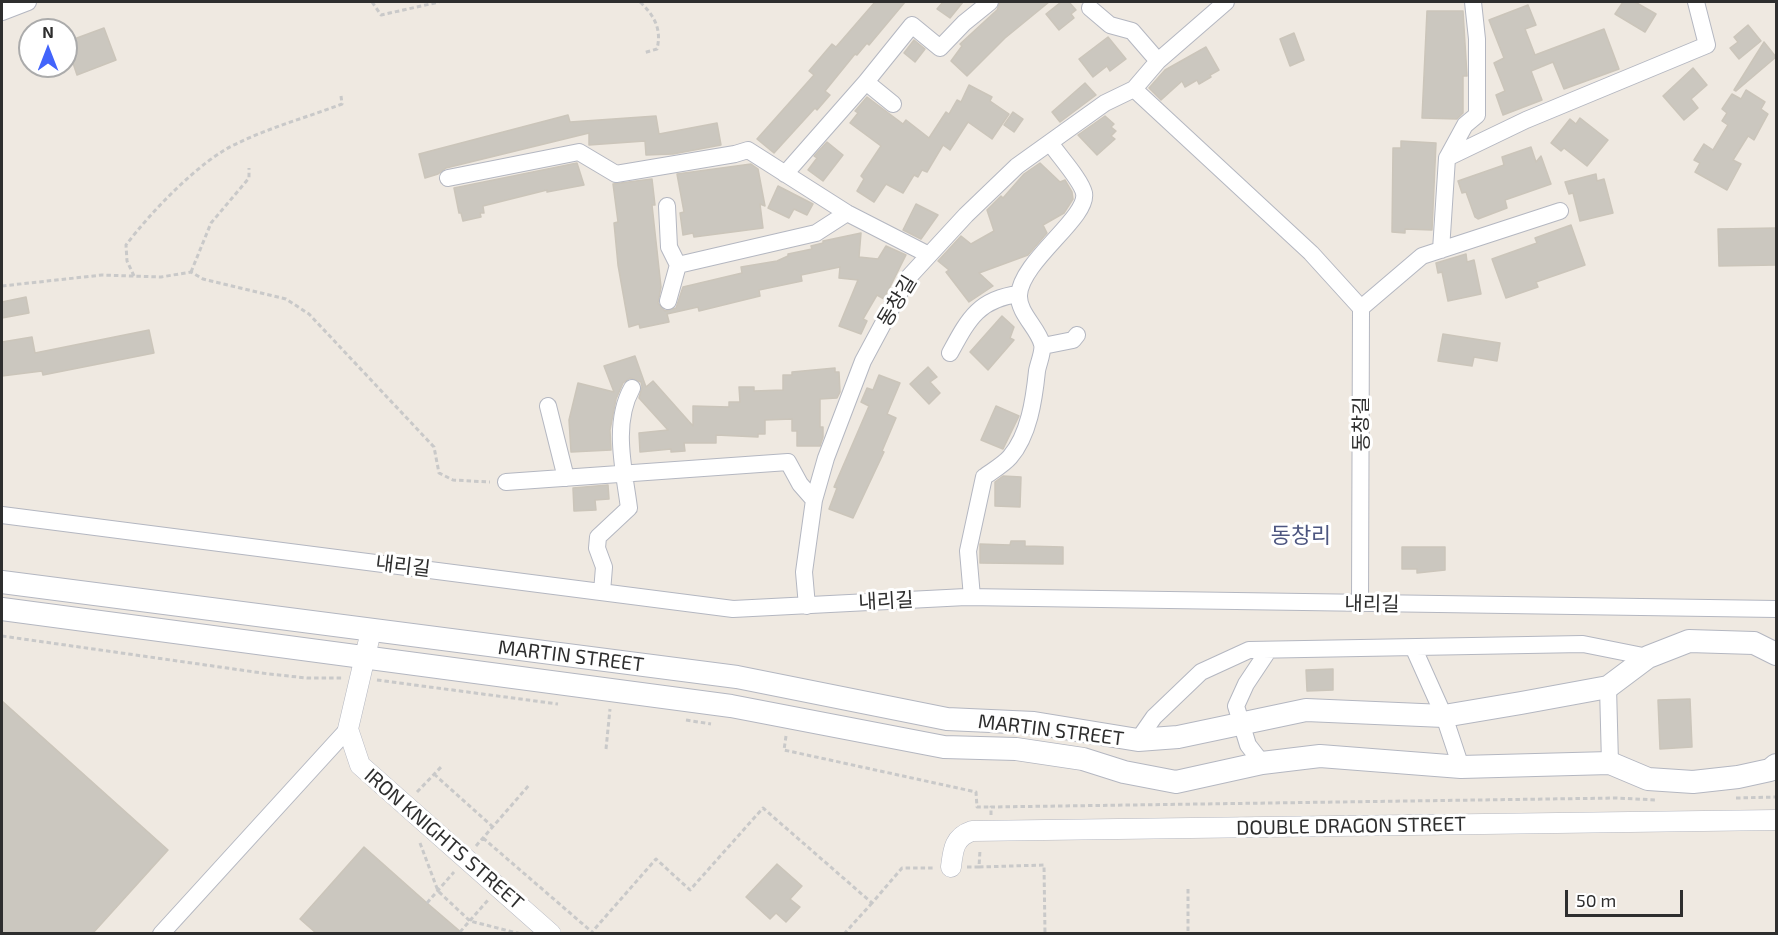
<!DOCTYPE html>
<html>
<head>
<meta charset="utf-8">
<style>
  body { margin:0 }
  #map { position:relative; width:1778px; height:935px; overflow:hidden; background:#efe9e1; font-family:"Exo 2",sans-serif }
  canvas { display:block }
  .frame { position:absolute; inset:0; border:3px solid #2e2e2e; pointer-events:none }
  .north { position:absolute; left:18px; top:18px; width:60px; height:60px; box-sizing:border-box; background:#fff; border:2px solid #ababab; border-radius:50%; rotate:0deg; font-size:16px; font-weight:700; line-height:24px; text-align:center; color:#2e2e2e }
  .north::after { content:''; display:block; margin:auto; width:21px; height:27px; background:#4264fb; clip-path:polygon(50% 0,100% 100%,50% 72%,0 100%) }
  .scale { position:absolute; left:1565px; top:890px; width:118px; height:27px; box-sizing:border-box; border:3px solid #2e2e2e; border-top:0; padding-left:8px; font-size:18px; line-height:21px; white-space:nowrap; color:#2e2e2e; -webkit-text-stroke:4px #fff; paint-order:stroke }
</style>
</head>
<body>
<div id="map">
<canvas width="1778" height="935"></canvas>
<div class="frame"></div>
<div class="north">N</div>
<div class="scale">50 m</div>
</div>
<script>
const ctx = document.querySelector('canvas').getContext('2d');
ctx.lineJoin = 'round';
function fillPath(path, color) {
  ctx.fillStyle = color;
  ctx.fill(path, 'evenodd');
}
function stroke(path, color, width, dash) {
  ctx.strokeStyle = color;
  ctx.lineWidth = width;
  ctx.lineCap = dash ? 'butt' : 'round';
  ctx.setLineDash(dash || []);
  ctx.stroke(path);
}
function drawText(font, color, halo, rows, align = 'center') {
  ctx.font = font + ' "Exo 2","Noto Sans KR",sans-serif';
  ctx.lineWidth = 6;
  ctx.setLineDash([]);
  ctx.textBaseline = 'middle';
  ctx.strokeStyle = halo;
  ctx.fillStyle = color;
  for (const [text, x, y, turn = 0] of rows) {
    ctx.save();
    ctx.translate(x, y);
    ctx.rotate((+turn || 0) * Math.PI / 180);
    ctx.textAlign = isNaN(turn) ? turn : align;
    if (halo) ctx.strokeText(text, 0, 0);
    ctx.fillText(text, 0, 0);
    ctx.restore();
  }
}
const building = new Path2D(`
  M875,2H905L869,45L867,43L857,55L855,54L825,91L830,95L817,110L815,108L774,153L757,139L814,75L809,71L832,44L836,47Z
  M943,2H963L950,18L937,9Z
  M1000,2H1049L1005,38L967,76L951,61L962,46L960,44L997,10Z
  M1061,2H1069L1076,10L1071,14L1074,18L1059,30L1046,14Z
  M1623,2H1635L1656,14L1645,32L1615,14Z
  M1528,5L1536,25L1525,29L1535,55L1604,29L1619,69L1564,89L1553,62L1531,71L1542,100L1503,115L1496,95L1505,91L1494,63L1504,58L1489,20Z
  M1427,11H1463L1467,76H1463V113L1457,119L1422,118Z
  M1748,25L1761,41L1739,59L1730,48L1738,42L1734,37Z
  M104,28L116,60L77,75L66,42Z
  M1294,33L1304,60L1290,66L1280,39Z
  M1108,37L1126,59L1110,71L1107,66L1093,77L1079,59Z
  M914,40L925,49L915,62L904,53Z
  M1764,42L1776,57L1736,91L1734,90Z
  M1206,47L1219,70L1210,75L1211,77L1199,84L1197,80L1185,87L1182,81L1161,100L1149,88L1165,70Z
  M1693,68L1707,85L1691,99L1698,108L1684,120L1663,96Z
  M1085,83L1096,95L1060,122L1052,112Z
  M969,85L992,97L990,101L1009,114L992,139L968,122L950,150L943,145L927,172L922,170L918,177L914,175L903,193L886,184L874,202L857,191L864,179L861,176L881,146L850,123L858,113L855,111L867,97L903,124L906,120L929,138L946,112L949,114L957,100L961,102Z
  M1746,90L1765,102L1761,109L1768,114L1754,140L1748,136L1733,160L1741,164L1727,190L1695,172L1700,163L1694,160L1704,144L1713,150L1728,125L1722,121L1727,113L1722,109L1732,94L1741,99Z
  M1013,112L1023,119L1014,132L1004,125Z
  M568,115L570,122L656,116L659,134L717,123L721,145L673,154L646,155L645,141L589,145V133L446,168L438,174L425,178L419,154Z
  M1105,116L1114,124L1111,127L1116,131L1111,136L1115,139L1097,155L1078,135Z
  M1580,118L1608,140L1587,166L1564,148L1561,151L1551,143L1570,119L1576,124Z
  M1401,141L1436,143L1432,230L1405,229V233L1392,232L1393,148H1401Z
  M827,142L843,155L823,181L808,170L817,158L814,156Z
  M1531,147L1536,162L1541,156L1551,184L1505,200L1507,208L1478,219L1475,217L1466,192L1462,193L1458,181L1504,165L1502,157Z
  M577,163L584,185L547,192V190L483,206L484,213H480L481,217L463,221L461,213H459L454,188Z
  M1040,163L1060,182L1065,180L1072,192L1073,199L1064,213L1043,225L1047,233L1028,255L979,273L993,286L969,302L946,272L949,270L938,261L961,236L971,244L994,231L987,210L1001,196L1003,198L1024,174Z
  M751,164L758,169L765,206L760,204L763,228L694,237L693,233L683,235L680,213L684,212L677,174Z
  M1596,174L1597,181L1604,179L1613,213L1580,221L1573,193L1569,194L1565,182Z
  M652,179L655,205H652L661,287L658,303L665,311L676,308L683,287L742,273L741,267L777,261L788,256V254L812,249L811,246L823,243V241L861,233L859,257L878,259L886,246L906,255L884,299L877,295L863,319L867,321L861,334L839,326L858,280L839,278L840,267L801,275L802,281L759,290L760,296L699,311L698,307L667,314L669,322L640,328L639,324L629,327L618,265L614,223L618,222L613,184Z
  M778,186L813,204L807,215L794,209L789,218L768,208Z
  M916,204L938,215L921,239L903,230Z
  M1571,225L1585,265L1536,282L1538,287L1506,298L1492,259L1537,243L1535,238Z
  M1776,228V265L1719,266L1718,229Z
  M1466,254L1467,262L1474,260L1481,294L1448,301L1442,272L1438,273L1436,263Z
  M26,297L29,313L2,318V302Z
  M1002,316L1014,327L1010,338L1014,340L988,370L970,352Z
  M149,330L154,353L43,375L42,371L2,376V342L32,337L35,353Z
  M1443,334L1500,343L1497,361L1474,357L1472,366L1438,361Z
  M635,356L646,387L653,381L693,426V406L729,407V402H740L739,387H754V391L783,390V375H792V372L835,368V372H839L840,392L837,398L820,399V427H823V437L820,446H797V431H792V419L765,420V434H758V437L716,435V443H684L685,451L671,452V449L640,452L639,433L668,430L639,398L642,387L641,382L630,378L623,383L616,399L610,430L611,450L571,452L569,420L578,383L614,392L604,366Z
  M928,367L937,377L930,382L940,393L929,404L910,384Z
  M879,375L900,383L887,414L896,418L882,451L884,452L853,518L829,509L837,488L834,487L869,406L861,402L867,388L873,390Z
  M996,406L1019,416L1003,449L981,440Z
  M1003,476L1021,477L1020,507L995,506V482Z
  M608,485L609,499L595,500L596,510L574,511L573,488Z
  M1011,541H1025V546L1063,547V564L980,563V544L1010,545Z
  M1402,547H1445V570L1417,573V569H1402Z
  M1333,669V690L1307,691L1306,670Z
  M1690,699L1692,747L1660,749L1658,700Z
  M2,701L168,850L93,933H2Z
  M364,847L427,903L462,933H316L300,919Z
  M777,864L802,886L790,899L800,907L786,922L776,913L770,919L746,897Z`);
const path = new Path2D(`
  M372,2L381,15L439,2
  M640,2C654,15 662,29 657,49L643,53
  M191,272L211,223L249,178V168
  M134,276L127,261L126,245C150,213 201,159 238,143C271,127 308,117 342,104L341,96
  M2,286L102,275L161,277L191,272L203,279L286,299L309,314L434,447L439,473L453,480L490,482
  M2,636L269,674L307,678H344
  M377,680L558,704
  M686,720L711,724
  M786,736L784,750L976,792L977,807H991
  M606,749L610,709
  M434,774L493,827
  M417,792L442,766
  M1736,798L1776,797
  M991,815V807L1617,798L1655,800
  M483,838L592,932
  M420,843L438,891L470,921L521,934
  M476,846L530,784
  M967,867H979L980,850
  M979,867L1044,865L1045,934
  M1188,889V934
  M427,903L454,872
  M460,932L488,900
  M594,934L592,932L656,859L690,890L763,808L872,903L902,868H934
  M844,934L872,903`);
const minor = new Path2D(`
  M1473,2L1477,39V115
  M1090,8L1110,25L1132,31L1158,61
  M2,12L28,2
  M866,82L893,104
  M1134,89L1311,253L1361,308L1360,604
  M1447,158L1465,125L1477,115
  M785,174L866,82L912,25L940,48L964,23L990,2
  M448,178L579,152L616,174L735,154L748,150L847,213L929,255
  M667,206L669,247L678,265L816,233L847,213
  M1441,250L1447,158L1526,120L1707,45L1696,2
  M668,301L678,265
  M1361,308L1422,256L1560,211
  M1043,346L1073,340L1077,335
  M950,353C968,320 978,299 1019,294
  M548,406L566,478
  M506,482L788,462L800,484L814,500
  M2,515L733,609L966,597L1776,609
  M602,592L604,567L597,548L598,537L629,508C624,469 612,424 632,388
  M972,597L968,551L984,477C992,471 1003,465 1010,457C1029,435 1034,400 1037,371C1038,364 1044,351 1042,344C1038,328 1018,313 1019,295C1021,261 1089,217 1084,193C1081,180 1059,156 1051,144
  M807,606L804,572L814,500L826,458L863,361L907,279L966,215L1017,166L1105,103L1134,89L1158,61L1226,2
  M1414,649L1444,716L1461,767
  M1608,687L1610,763
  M1138,740L1154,717L1201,672L1249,650L1583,644L1648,657
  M1262,763L1248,745L1236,706L1246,684L1268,651
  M161,934L348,729`);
const tertiary = new Path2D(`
  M371,631L348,729L360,765L551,934
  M951,867C953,850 954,837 972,831L1776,820`);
const secondary = new Path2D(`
  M2,582L737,677L947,719L1034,723L1138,740L1178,737L1306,710L1444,716L1521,703L1608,687L1648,657L1689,641L1754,643L1776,654
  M2,609L731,706L944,747L1016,749L1083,759L1124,772L1176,782L1262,763L1320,756L1461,767L1610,763L1648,779L1693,782L1738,777L1770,770L1776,765`);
const streetNames = [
  ["동창길",897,301,-59],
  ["동창길",1361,424,-90],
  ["내리길",403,566,7],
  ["내리길",886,601,-3],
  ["내리길",1372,604,1],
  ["MARTIN STREET",571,656,7],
  ["MARTIN STREET",1051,730,7],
  ["DOUBLE DRAGON STREET",1351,826,-1],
  ["IRON KNIGHTS STREET",444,839,41]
];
const quarterNames = [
  ["동창리",1301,536]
];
fillPath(building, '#cbc7bf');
stroke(building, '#cbc5ba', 1.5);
stroke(minor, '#b4b7c1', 18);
stroke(tertiary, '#b4b7c1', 21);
stroke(secondary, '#b4b7c1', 24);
stroke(path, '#c9c9c9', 3, [4.5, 3]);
stroke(minor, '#fff', 16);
stroke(tertiary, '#fff', 20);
stroke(secondary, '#fff', 22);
drawText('20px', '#2e2e2e', '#fff', streetNames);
drawText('22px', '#4d5680', '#fff', quarterNames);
</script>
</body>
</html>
